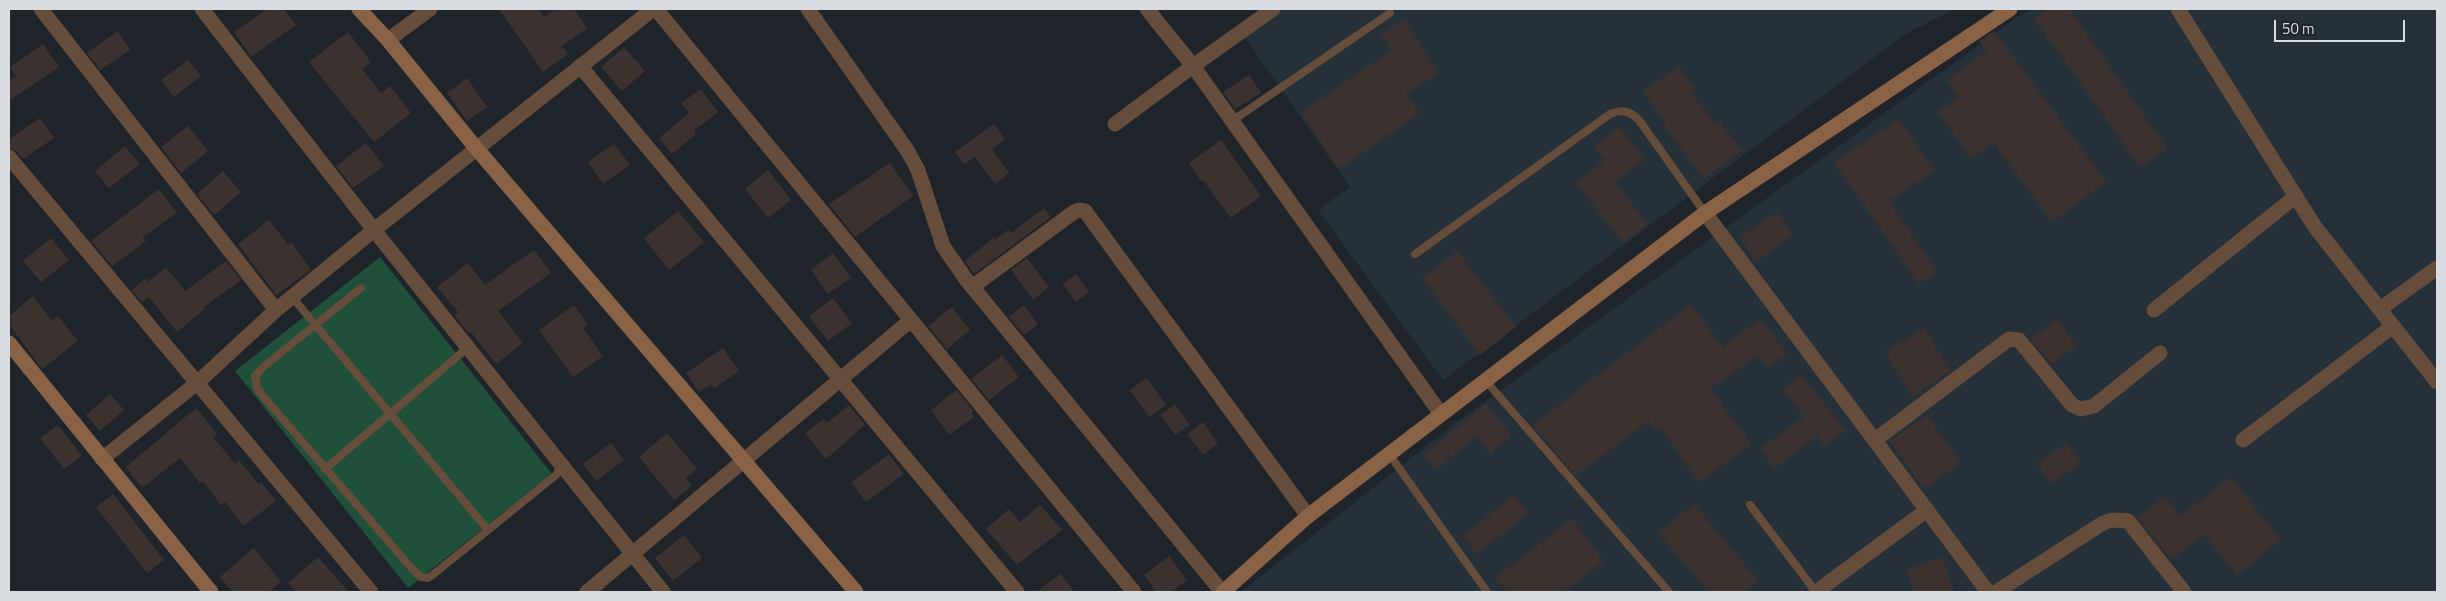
<!DOCTYPE html>
<html>
<head>
<meta charset="utf-8">
<style>
  body { margin:0 }
  #map { position:relative; width:2446px; height:601px; overflow:hidden; background:#1f242a; font-family:"Titillium Web",sans-serif }
  canvas { display:block }
  .frame { position:absolute; inset:0; border:10px solid #d9dde1; pointer-events:none }
  .scale { position:absolute; left:2274px; top:20px; width:131px; height:22px; box-sizing:border-box; border:2px solid #d9dde1; border-top:0; padding-left:6px; font-size:15px; line-height:18px; white-space:nowrap; color:#d9dde1; -webkit-text-stroke:4px #1f242a; paint-order:stroke }
</style>
</head>
<body>
<div id="map">
<canvas width="2446" height="601"></canvas>
<div class="frame"></div>
<div class="scale">50 m</div>
</div>
<script>
const ctx = document.querySelector('canvas').getContext('2d');
ctx.lineJoin = 'round';
function fillPath(path, color) {
  ctx.fillStyle = color;
  ctx.fill(path, 'evenodd');
}
function stroke(path, color, width, dash) {
  ctx.strokeStyle = color;
  ctx.lineWidth = width;
  ctx.lineCap = dash ? 'butt' : 'round';
  ctx.setLineDash(dash || []);
  ctx.stroke(path);
}
const built = new Path2D(`
  M1277,9H1955L1904,35L1443,380L1318,210L1350,187L1244,36Z
  M2032,9H2437V592H1241L1453,425L2019,16Z`);
const green = new Path2D(`
  M380,257L552,474L408,588L235,371Z`);
const building = new Path2D(`
  M267,9H284L296,25L251,57L234,32Z
  M499,9H538L544,17L556,9H574L587,28L562,46L568,54L543,72Z
  M2047,9H2069L2167,148L2140,167L2034,18Z
  M1404,19L1438,73L1406,94L1420,113L1339,169L1301,113L1391,50L1381,34Z
  M118,31L130,50L100,70L87,53Z
  M1994,31L2106,182L2052,222L1993,142L1971,159L1938,112L1959,97L1947,80L1987,51L1979,41Z
  M348,32L371,62L362,69L381,93L390,86L411,113L374,142L309,62Z
  M43,44L59,67L9,101V81L16,76L10,67Z
  M624,47L645,71L622,91L601,67Z
  M188,60L201,76L174,97L161,80Z
  M1679,66L1696,91L1692,94L1715,124L1719,121L1741,151L1703,179L1663,124L1665,122L1643,91Z
  M1249,75L1261,93L1235,109L1223,92Z
  M467,78L487,107L467,121L447,93Z
  M701,89L718,112L694,131L696,134L672,154L659,138L689,113L681,103Z
  M40,118L54,138L23,159L16,151L9,148V139Z
  M1899,119L1934,171L1889,201L1937,272L1919,284L1834,162Z
  M994,124L1005,139L992,149L1009,173L995,184L975,157L964,164L955,152Z
  M188,126L208,151L181,173L161,147Z
  M1619,127L1644,159L1615,182L1647,223L1623,243L1576,183L1605,160L1594,147Z
  M1221,140L1261,196L1231,218L1203,180L1201,181L1189,163Z
  M366,143L384,166L353,188L336,166Z
  M614,144L630,165L603,184L588,162Z
  M125,146L140,164L109,188L95,171Z
  M890,163L913,196L855,237L829,204Z
  M768,170L791,200L768,218L745,189Z
  M223,171L241,192L214,215L197,194Z
  M159,189L177,213L143,237L146,241L112,266L91,241Z
  M1044,208L1051,217L974,274L965,261L993,238L995,240L1008,230L1011,233Z
  M678,211L704,242L669,270L644,238Z
  M1777,212L1793,235L1756,261L1740,237Z
  M269,220L288,245L291,242L311,270L276,295L238,244Z
  M51,238L69,260L41,282L23,261Z
  M534,250L551,273L498,311L523,343L496,364L471,332L469,334L454,315L458,312L437,287L468,263L485,285Z
  M1457,251L1516,327L1480,355L1422,278Z
  M833,253L851,278L828,294L811,270Z
  M1027,258L1049,287L1033,300L1011,270Z
  M226,261L241,280L204,307L205,309L177,332L149,297L142,302L131,290L146,278L148,282L166,267L185,291Z
  M1076,274L1089,292L1076,302L1063,284Z
  M33,296L52,321L58,316L78,341L42,369L9,324V316Z
  M833,298L852,323L828,341L809,316Z
  M1691,304L1722,347L1761,319L1787,354L1768,368L1757,355L1710,389L1751,444L1699,482L1660,427L1655,430L1649,421L1575,476L1533,425Z
  M574,305L588,325L583,328L603,356L573,377L539,330Z
  M1024,305L1038,324L1024,335L1009,317Z
  M952,307L970,330L947,349L928,326Z
  M2058,319L2076,346L2051,364L2030,339Z
  M1924,328L1951,371L1912,396L1885,352Z
  M723,348L739,371L714,388L711,384L699,392L686,373Z
  M1002,355L1019,377L989,400L971,379Z
  M1801,375L1846,431L1825,446L1817,436L1774,468L1760,449L1804,417L1783,389Z
  M1147,378L1166,405L1149,417L1130,390Z
  M956,390L974,411L971,413L974,417L949,435L931,410Z
  M110,394L124,410L100,431L86,415Z
  M1175,404L1190,425L1175,435L1161,415Z
  M1486,404L1511,435L1490,453L1476,436L1436,470L1424,455Z
  M849,405L865,425L826,459L805,433L823,419L827,423Z
  M196,408L217,434L213,437L235,464L239,460L258,484L261,482L276,501L243,526L225,502L221,505L203,481L200,483L180,458L142,488L126,467Z
  M1927,415L1961,462L1924,489L1890,441Z
  M1203,422L1218,443L1203,455L1187,434Z
  M58,425L82,456L64,469L40,438Z
  M667,433L697,469L686,478L692,486L674,500L639,457Z
  M611,443L624,460L596,481L583,464Z
  M2066,443L2081,463L2052,484L2037,464Z
  M889,454L904,474L866,502L851,482Z
  M2230,477L2281,540L2237,575L2204,534L2171,560L2137,518L2165,496L2181,516Z
  M113,494L164,560L147,573L96,507Z
  M1514,495L1528,513L1477,554L1463,536Z
  M1694,504L1758,581L1744,592H1708L1659,533Z
  M1040,505L1062,530L1017,565L986,529L1009,509L1020,522Z
  M1572,519L1604,561L1563,592H1507L1495,578Z
  M684,535L702,558L673,581L655,558Z
  M254,548L281,582L269,592H233L220,577Z
  M1169,556L1187,580L1171,592H1156L1144,575Z
  M318,557L349,592H296L288,583Z
  M1942,557L1954,592H1914L1906,570Z
  M1060,574L1075,592H1036Z`);
const lane = new Path2D(`
  M1232,121L1390,13
  M1415,254L1610,114C1623,109 1629,111 1639,120L1705,213
  M361,288L262,368L255,376L257,388L263,396L413,570L421,577L428,578L435,573L556,475L559,470L557,463
  M292,297L488,530
  M1485,380L1669,592
  M1389,454L1487,592
  M325,469L465,350
  M1750,505L1816,592`);
const street = new Path2D(`
  M41,9L276,310
  M202,9L374,230L663,592
  M656,9L1134,592
  M808,9L907,150L918,170L943,246L965,278L1222,592
  M1273,9L1193,66L1441,414
  M2178,9L2315,227L2437,382
  M388,40L430,9
  M580,66L1017,592
  M1115,124L1193,66L1147,9
  M9,157L371,592
  M1705,213L1988,592
  M972,287L1074,212L1079,210L1085,211L1308,516
  M2380,309L2437,268
  M2154,310L2296,196
  M1875,440L2009,339L2019,340L2072,405L2081,409L2094,406L2160,353
  M2243,440L2393,326
  M102,459L197,383L276,310L374,230L653,9
  M587,592L911,320
  M1816,592L1927,510
  M1996,592L2103,523L2112,520L2128,521L2184,592`);
const secondary = new Path2D(`
  M359,9L388,40L476,148L856,592
  M9,343L211,592
  M1223,592L1308,516L1705,213L2010,9`);
fillPath(built, '#263039');
fillPath(green, '#204f3a');
fillPath(building, '#3b3230');
stroke(lane, '#654c3b', 8);
stroke(street, '#654c3b', 15);
stroke(secondary, '#8a6347', 15);
</script>
</body>
</html>
